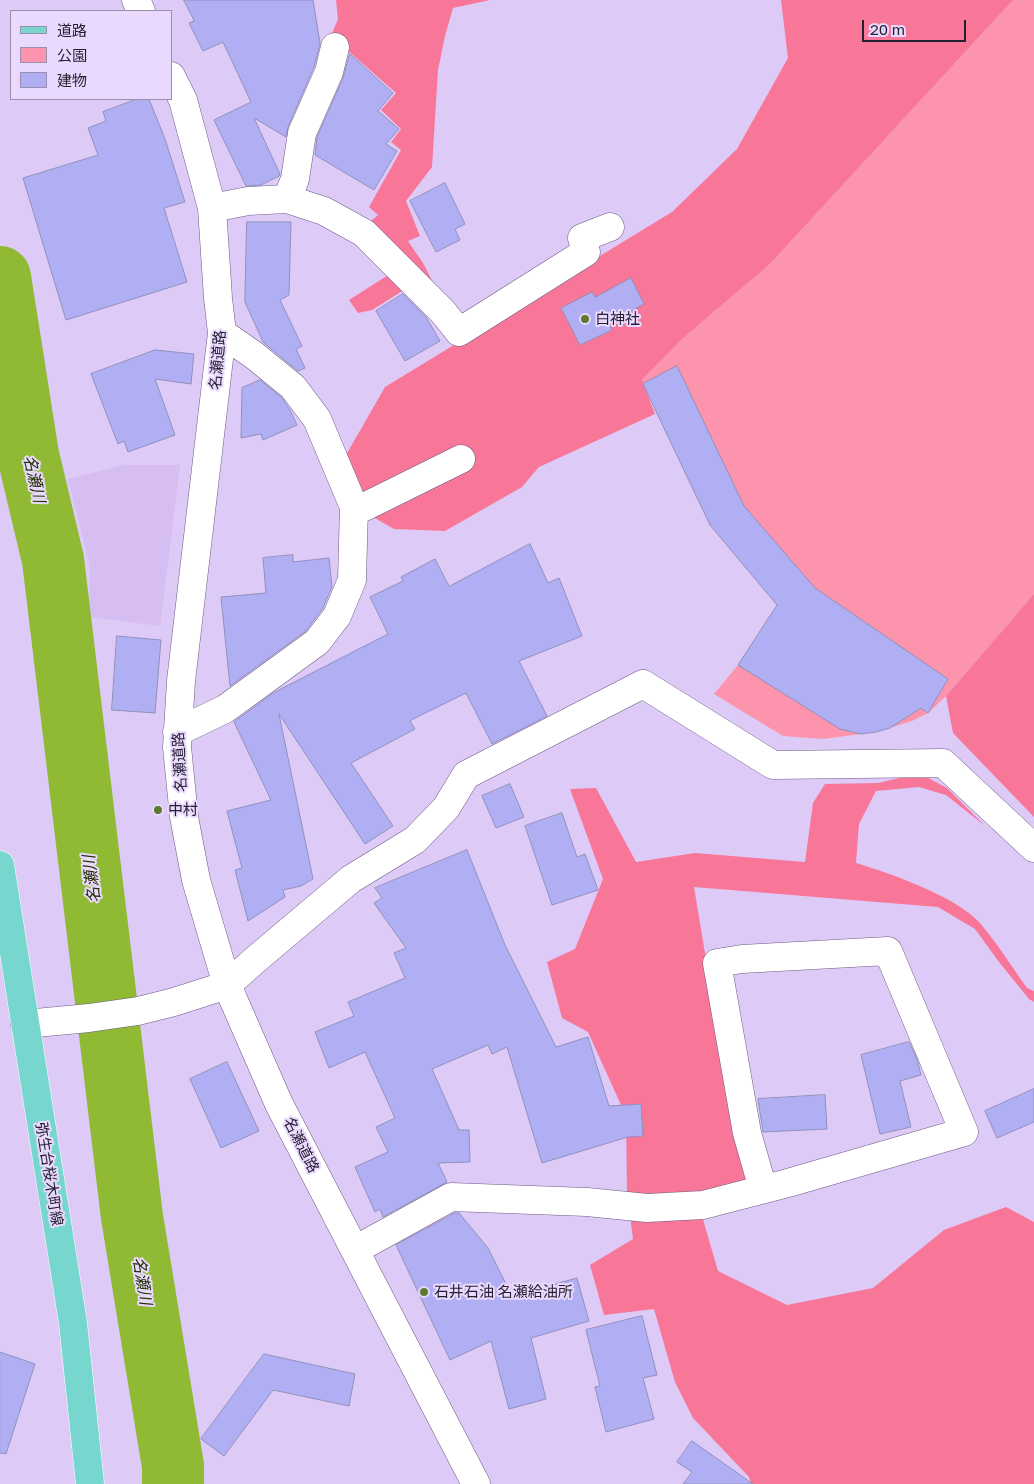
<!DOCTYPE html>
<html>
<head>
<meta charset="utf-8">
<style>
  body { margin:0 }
  #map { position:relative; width:1034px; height:1484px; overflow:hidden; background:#decaf7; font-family:"Golos Text","Noto Sans JP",sans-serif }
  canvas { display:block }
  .legend { position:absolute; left:10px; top:10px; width:162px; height:90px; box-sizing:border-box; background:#e9d9fe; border:1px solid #9b8eab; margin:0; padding:6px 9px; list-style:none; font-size:15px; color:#251e2e }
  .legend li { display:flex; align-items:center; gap:10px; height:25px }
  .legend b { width:25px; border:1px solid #9b8eab }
  .scale { position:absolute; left:862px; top:20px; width:104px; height:22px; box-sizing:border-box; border:2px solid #251e2e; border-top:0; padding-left:6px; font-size:15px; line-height:18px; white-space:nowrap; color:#251e2e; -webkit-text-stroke:4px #e9d9fe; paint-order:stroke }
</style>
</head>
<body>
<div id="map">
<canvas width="1034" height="1484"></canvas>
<ul class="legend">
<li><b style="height:6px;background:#77d7ce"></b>道路</li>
<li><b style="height:14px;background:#fb94ac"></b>公園</li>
<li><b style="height:14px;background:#b1aff4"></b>建物</li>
</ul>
<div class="scale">20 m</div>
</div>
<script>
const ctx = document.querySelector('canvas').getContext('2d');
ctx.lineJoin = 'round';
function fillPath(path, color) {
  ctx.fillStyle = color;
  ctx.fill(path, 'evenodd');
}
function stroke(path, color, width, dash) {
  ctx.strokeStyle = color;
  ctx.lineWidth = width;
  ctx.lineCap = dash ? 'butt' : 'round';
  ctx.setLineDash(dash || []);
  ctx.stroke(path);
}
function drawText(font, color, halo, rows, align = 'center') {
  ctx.font = font + ' "Golos Text","Noto Sans JP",sans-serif';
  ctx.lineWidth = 4;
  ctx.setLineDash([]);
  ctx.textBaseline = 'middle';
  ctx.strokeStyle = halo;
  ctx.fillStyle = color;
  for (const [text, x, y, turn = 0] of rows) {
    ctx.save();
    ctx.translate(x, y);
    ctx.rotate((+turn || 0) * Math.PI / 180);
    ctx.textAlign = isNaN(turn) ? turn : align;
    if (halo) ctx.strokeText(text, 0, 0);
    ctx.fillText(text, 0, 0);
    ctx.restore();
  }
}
const built = new Path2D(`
  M124,465H180L160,626L89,617L90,566L68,479Z`);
const green = new Path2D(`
  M1013,0H1034V594L946,696L928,713L912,721L876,732L823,739L783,736L714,694L738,665L777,605L710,525L642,380L682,339L769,265Z`);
const forest = new Path2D(`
  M336,0H490L453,8L445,36L438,70L432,167L406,201L420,236L408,241L423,263L440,296L415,283L372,310L358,313L349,300L393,272L355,235L378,215L369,207L401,150L391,142L401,129L381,110L396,93L331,36L338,19Z
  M781,0H1013L769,265L682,339L642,380L655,414L539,467L522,487L445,531L394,529L366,513L346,455L385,387L672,212L737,149L788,58Z
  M1034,594V817L953,733L946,696Z
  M904,777L928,778L947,788L985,826L946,795L919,787L876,791L859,824L856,863C890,873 957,897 980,923C997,943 1012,967 1027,988L1034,991V1002L1029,999L999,962L975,929L938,907L694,887L732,1116L749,1181L702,1216L718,1271L787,1305L873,1288L944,1230L1006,1207L1034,1222V1484H751L749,1477L693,1418L675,1382L654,1309L604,1315L590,1265L633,1239L627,1192L626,1116L588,1032L562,1018L547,962L575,949L603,879L570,789L596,788L636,862L695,853L805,862L813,803L825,784L878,783Z`);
const river = new Path2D(`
  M0,277L28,455L53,560L132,1217L173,1466V1484`);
const building = new Path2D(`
  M184,0H313L320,43L314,67L288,127L286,137L254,118L280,174L279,176L261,185L246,186L214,120L251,102L223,42L203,51L189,23L194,21Z
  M350,54L393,93L378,111L399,129L386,144L397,151L374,190L315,155L317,137L343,78Z
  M137,99H149L165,139L185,202L164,208L187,282L66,320L23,178L98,155L88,128L106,121L103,112Z
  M445,183L465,224L455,229L460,240L436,252L410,201Z
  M247,222H291L289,295L280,300L302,346L296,349L305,368L298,371L263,342L245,302Z
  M631,278L644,304L609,323L612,330L580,345L561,308L592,292L595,297Z
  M403,294L426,317L440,341L405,361L376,311Z
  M155,350L194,354L191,384L155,379L175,435L128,452L124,441L118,444L91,374Z
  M677,366L744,506L815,588L948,679L928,713L921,708L890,728L876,732L861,734L840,729L738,665L777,605L710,525L643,384Z
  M260,380L282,398L290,410L297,425L263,440L261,434L241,438L242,388Z
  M530,544L548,583L559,578L582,636L519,661L547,716L492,744L466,693L415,718L410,721L415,729L351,763L393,826L365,844L279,714L313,879L301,886L283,890L285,897L248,921L235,870L242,868L227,811L271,800L234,722L273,693L388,634L370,597L403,581L401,577L435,559L449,586Z
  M293,555V562L329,558L332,587L323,608L306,631L230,686L221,597L266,593L263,558Z
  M117,636L161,640L155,713L112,710Z
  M510,784L524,817L496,828L482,796Z
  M562,813L577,857L585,854L598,890L552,905L525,826Z
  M467,850L505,945L556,1047L588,1037L609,1106L641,1104L643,1136L628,1137L542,1163L507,1047L492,1054L488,1045L432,1069L459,1130H469L470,1162L438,1163L447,1182L383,1217L380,1209L375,1212L355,1167L388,1152L376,1127L395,1118L365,1052L329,1068L315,1032L354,1016L348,1002L405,978L394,953L406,948L374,903L382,898L375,888Z
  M909,1042L917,1059L921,1075L900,1081L911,1127L880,1134L861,1055Z
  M227,1062L259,1131L221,1148L190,1079Z
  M1034,1089V1122L997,1138L985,1111Z
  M825,1095L827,1129L763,1132L758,1099Z
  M455,1213H459L488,1248L512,1296L577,1278L589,1321L531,1338L546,1399L509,1409L491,1341L450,1360L396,1245Z
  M642,1316L657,1375L643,1378L654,1419L606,1432L595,1387L600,1386L586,1330Z
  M0,1352L35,1364L6,1454L0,1453Z
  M264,1354L355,1374L349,1406L273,1390L224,1456L201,1439Z
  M692,1441L753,1484H683L692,1472L677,1462Z`);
const minor = new Path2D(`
  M136,0L141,11
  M171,76L183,100L212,208L218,298L222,333L181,681L177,747L184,817L196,880L227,985L279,1104L476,1484
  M287,199L295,179L302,133L329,72L335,47
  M212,208L248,201L287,199L324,211L364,233L443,312L459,332L586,252L582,238L610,227
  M354,512L461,459
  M177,732L225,709L317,642L337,616L352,580L354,507L317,419L293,387L255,356L222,333
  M25,1024L89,1018L138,1011L174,1002L227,985L255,960L351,879L415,840L446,808L466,775L643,684L773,765L943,763L1034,848
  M355,1250L451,1197L587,1202L647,1208L703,1205L788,1183L964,1132L888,951L742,959L717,963L747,1133L763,1189`);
const major = new Path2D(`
  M0,865L73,1323L90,1484`);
const markers = [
  [585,319,5,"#607a2d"],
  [158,810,5,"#607a2d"],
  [424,1292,5,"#607a2d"]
];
const poiNames = [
  ["白神社",595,319],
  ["中村",168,810],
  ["石井石油 名瀬給油所",434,1292]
];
const streetNames = [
  ["名瀬道路",218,360,-85],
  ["名瀬道路",180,762,-93],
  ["名瀬道路",301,1145,63],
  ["弥生台桜木町線",49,1174,81]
];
const waterNames = [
  ["名瀬川",34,479,77],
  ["名瀬川",92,879,-97],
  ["名瀬川",142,1281,81]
];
fillPath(built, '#d6bef2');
fillPath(green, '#fb94ac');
fillPath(forest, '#f87698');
stroke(river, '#90b934', 62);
fillPath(building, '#b1aff4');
stroke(building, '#9090bc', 1);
stroke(minor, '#6c5a82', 29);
stroke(major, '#fff', 29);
stroke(minor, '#fff', 28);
stroke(major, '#77d7ce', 28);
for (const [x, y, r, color] of markers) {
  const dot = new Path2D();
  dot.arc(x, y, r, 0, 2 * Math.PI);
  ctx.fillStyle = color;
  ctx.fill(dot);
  stroke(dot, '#e9d9fe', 2);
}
drawText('15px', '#251e2e', '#e9d9fe', poiNames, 'left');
drawText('15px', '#251e2e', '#e9d9fe', streetNames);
drawText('italic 16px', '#223200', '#e9d9fe', waterNames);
</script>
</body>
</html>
